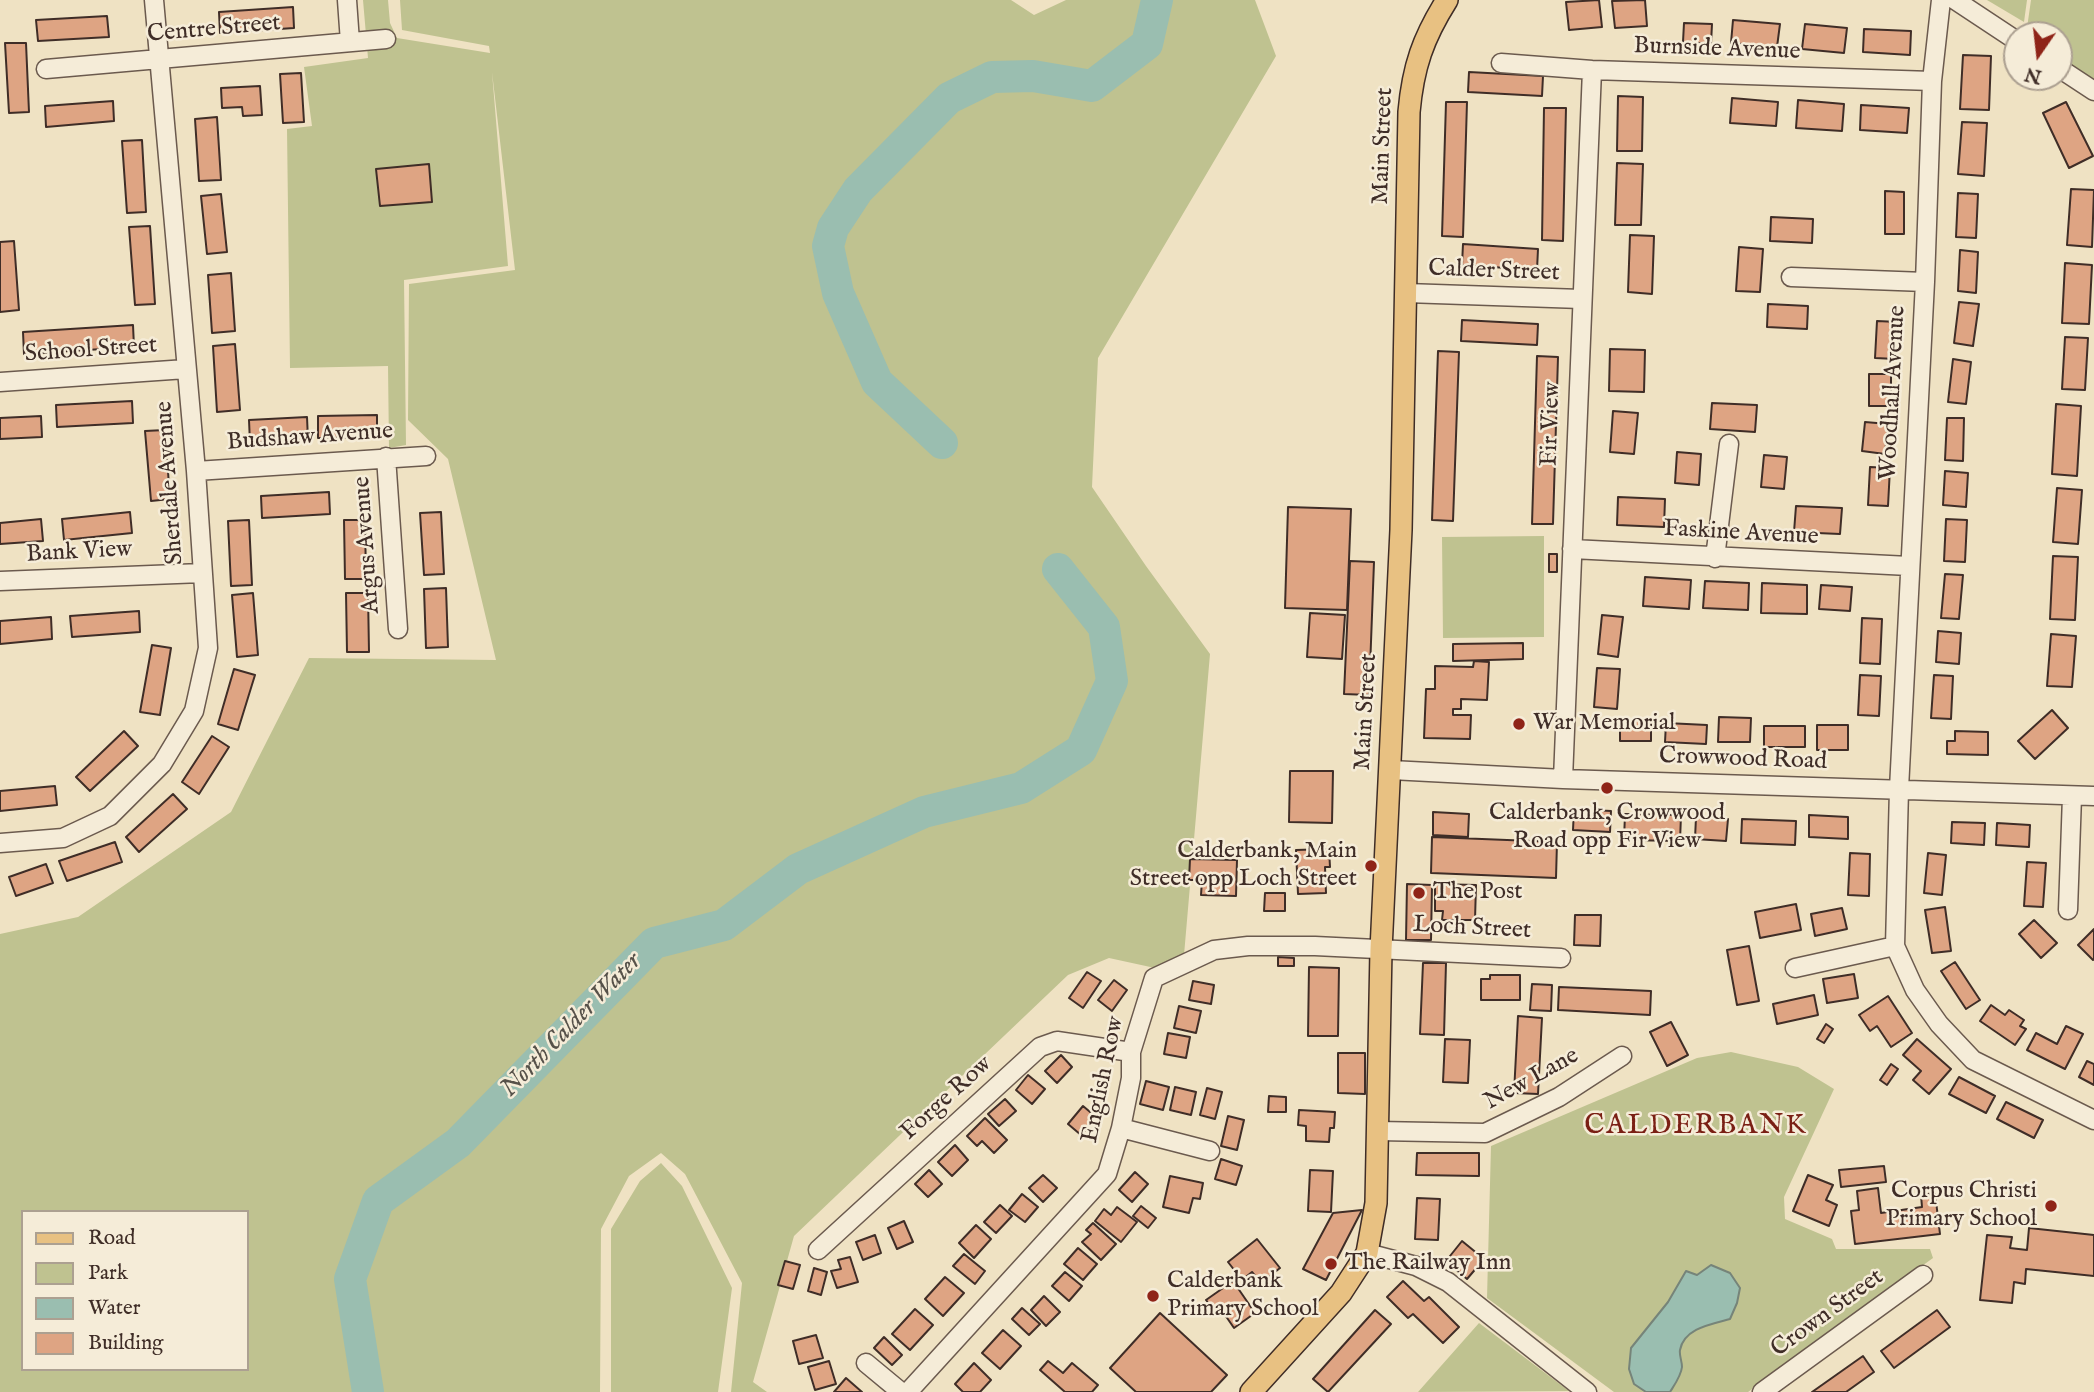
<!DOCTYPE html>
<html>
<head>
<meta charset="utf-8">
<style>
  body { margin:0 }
  #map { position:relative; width:2094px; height:1392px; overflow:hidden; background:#efe2c3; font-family:"IM FELL English",serif }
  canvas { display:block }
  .legend { position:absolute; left:21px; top:1210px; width:228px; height:161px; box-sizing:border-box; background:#f5ecd8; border:2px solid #aca091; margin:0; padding:9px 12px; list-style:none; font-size:21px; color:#3f2d27 }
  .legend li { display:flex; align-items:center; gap:14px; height:35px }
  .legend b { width:35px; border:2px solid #aca091 }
  .north { position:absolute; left:2003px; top:21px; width:70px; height:70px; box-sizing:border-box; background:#f5ecd8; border:2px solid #aca091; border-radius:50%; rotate:194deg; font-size:19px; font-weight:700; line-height:28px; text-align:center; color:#3f2d27 }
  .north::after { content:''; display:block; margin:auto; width:24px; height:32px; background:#8f2418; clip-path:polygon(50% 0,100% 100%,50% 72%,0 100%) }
</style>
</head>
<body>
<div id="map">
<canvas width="2094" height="1392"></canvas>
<ul class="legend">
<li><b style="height:9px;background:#e8c182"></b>Road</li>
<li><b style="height:19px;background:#bfc290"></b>Park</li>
<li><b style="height:19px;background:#9abeb0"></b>Water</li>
<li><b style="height:19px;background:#dea483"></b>Building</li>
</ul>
<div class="north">N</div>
</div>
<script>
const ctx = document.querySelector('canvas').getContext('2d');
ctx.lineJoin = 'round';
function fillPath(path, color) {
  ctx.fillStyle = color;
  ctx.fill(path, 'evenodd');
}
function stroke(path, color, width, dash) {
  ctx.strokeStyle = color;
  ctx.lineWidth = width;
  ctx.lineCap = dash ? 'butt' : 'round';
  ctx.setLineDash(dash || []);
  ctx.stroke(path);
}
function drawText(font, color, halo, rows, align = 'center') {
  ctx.font = font + ' "IM FELL English",serif';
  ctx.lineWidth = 5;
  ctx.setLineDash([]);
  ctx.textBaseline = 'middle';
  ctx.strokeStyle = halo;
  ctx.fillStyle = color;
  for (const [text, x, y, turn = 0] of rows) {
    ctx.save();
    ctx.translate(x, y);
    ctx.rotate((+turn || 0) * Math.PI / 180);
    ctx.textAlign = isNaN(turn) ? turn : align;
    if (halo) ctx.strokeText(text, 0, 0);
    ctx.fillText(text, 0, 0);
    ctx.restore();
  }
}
const green = new Path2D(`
  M363,0H388L390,23L397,38L490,53L489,46L402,30L400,0H1011L1034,15L1066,0H1255L1276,56L1098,358L1092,487L1146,566L1210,654L1184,955L1155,968L1109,958L1068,975L794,1236L753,1382L767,1392H731L742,1283L685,1174L661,1153L629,1176L601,1229L600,1392H0V934L78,917L231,812L309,658L496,660L448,459L408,420L409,284L515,270L492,72L508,266L404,280L406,445L389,448L388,366L290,368L287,129L312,126L304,67L368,58ZM23,1212H247V1369H23Z
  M1987,0H2027L2024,22Z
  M2031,0H2094V82L2059,59V35H2026Z
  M1544,536V637L1443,638L1442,537Z
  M1731,1052L1798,1067L1834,1089L1784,1197L1785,1219L1832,1239L1836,1249H1930L1933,1258L1748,1392H1614L1487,1298L1491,1146L1697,1058Z
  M661,1163L682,1186L732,1288L718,1392H611V1229L640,1181Z
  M1479,1323L1569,1391L1418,1392Z`);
const water = new Path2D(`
  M1711,1265L1730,1273L1740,1288L1737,1303L1730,1319C1712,1324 1684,1328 1680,1350C1679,1355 1682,1361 1682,1367C1681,1376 1675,1384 1670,1392H1646L1634,1384L1629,1369L1631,1348L1668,1302L1686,1271L1697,1275Z`);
const river = new Path2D(`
  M942,443L877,382L838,293L828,246L833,228L858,190L949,98L992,77L1033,76L1092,86L1147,44L1157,0
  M368,1392L350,1279L378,1201L458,1143L654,943L724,925L798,869L924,812L1021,788L1081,750L1112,681L1104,627L1058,569`);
const building = new Path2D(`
  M1599,0L1602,27L1569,30L1566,2Z
  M1645,0L1647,26L1615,28L1612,1Z
  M293,7L294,28L220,33L219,12Z
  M107,16L109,37L38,41L36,20Z
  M1733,20L1780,24L1777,47L1731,43Z
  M1684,23L1712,24L1711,44L1683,42Z
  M1805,24L1847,28L1844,53L1802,49Z
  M1864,29L1911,31L1910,55L1863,52Z
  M5,43H26L29,112L9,113Z
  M1963,55L1991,56L1989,110L1960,109Z
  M1469,72L1543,76L1542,96L1468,92Z
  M301,73L304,122L283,123L280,74Z
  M260,86L262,115L243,116L242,107L222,108L221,88Z
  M1618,96L1643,97L1642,151H1617Z
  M1732,98L1778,102L1776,126L1730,123Z
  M1798,100L1844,104L1842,131L1796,128Z
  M113,101L114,121L46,127L45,106Z
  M1446,102H1467L1463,237L1442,236Z
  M2066,102L2093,156L2069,168L2043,113Z
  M1861,105L1909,108L1907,133L1860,130Z
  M1544,108H1566L1563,241L1542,240Z
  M217,117L221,180L199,181L195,119Z
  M1962,122L1987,123L1984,176L1958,174Z
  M142,140L146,212L127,213L122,141Z
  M1617,163L1643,164L1641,225H1615Z
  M429,164L432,202L380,206L376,169Z
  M2071,189L2094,190L2092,247L2067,245Z
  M1885,191L1904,192V234H1885Z
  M1958,193L1978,194L1976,238L1956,237Z
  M221,194L227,252L207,254L201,196Z
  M1771,217L1813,219L1812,243L1770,241Z
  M150,226L155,304L135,305L129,227Z
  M1630,235L1654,236L1652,294L1628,292Z
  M14,241L19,310L0,312V242Z
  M1463,244L1538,249L1537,270L1462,265Z
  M1739,247L1763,249L1760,292L1736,291Z
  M1960,250L1978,252L1976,293L1958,291Z
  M2065,263L2092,265L2089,324L2062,323Z
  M231,273L235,331L212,333L208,275Z
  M1959,302L1979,304L1973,346L1954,343Z
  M1768,304L1808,306L1807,329L1767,327Z
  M1462,320L1538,324L1537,345L1461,341Z
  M1877,321L1898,322L1896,359L1875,358Z
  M133,325L134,347L24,354L23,332Z
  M2065,337L2088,338L2085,390L2062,389Z
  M235,344L240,410L217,412L213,346Z
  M1610,349L1645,350L1644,392L1609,391Z
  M1438,351L1459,352L1453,521L1432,520Z
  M1537,356L1558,357L1553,524H1532Z
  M1953,359L1971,362L1966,404L1948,402Z
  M1869,374H1891V406H1869Z
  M132,401L133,423L57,427L56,405Z
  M1712,403L1757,405L1755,432L1710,429Z
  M2056,404L2081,406L2077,476L2052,474Z
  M1613,411L1638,413L1634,454L1610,452Z
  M377,415V437L318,438V416Z
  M41,416L42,437L0,439V418Z
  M307,417L308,440L250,443L249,420Z
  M1947,418H1964L1963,461L1945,460Z
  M1865,422L1888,424L1885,454L1862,451Z
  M165,430L170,499L151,501L145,431Z
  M1677,452L1701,454L1699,485L1675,483Z
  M1764,455L1787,457L1784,489L1761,487Z
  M1870,467L1890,468L1888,506L1868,505Z
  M1945,471L1968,473L1966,507L1943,505Z
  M2057,488L2082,490L2078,544L2053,542Z
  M329,492L330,514L262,518L261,496Z
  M1618,497L1665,499L1664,527L1617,525Z
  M1796,506L1842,508L1840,534L1794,532Z
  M1288,507L1351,509L1347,610L1285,608Z
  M130,512L132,533L64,540L62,519Z
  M441,512L444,574L424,575L420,513Z
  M41,519L43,541L0,544V523Z
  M1946,519L1967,520L1965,562L1944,561Z
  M249,520L252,585L231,586L228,521Z
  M344,520H365L366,579H345Z
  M1549,554H1557V572H1549Z
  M2053,556L2078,557L2075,620L2050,619Z
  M1350,561L1374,562L1369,695L1344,694Z
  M1945,574L1963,575L1959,619L1941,618Z
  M1645,577L1691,580L1689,609L1643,606Z
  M1705,581L1749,583L1748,610L1703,608Z
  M1762,583L1807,585V614L1761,613Z
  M1821,585L1852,587L1850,611L1819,609Z
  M446,588L448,647L426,648L424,589Z
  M253,593L258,655L237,657L232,595Z
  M346,593H368L369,652H347Z
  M139,611L140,632L72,637L70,616Z
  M1310,613L1345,615L1342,659L1307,657Z
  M1602,615L1623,617L1618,657L1598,654Z
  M51,617L52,639L0,644V621Z
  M1862,618L1882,619L1880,664L1860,663Z
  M1938,631L1961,633L1959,664L1936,662Z
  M2051,634L2076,636L2072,687L2047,686Z
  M1523,643V659L1453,661V644Z
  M152,645L171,648L160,715L140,712Z
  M1474,661L1489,662L1487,700L1461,699V709H1453V715H1471L1470,739L1424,738L1426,689H1435V666L1473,667Z
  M1597,668L1620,669L1617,709L1594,707Z
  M234,669L255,675L238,730L218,724Z
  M1860,675L1881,676L1879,716L1858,715Z
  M1934,675L1953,676L1951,719L1931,718Z
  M2052,710L2068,728L2035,759L2018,741Z
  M1719,717L1751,718L1750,742H1718Z
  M1620,720H1651V741H1620Z
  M1666,723L1707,725L1706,744L1665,742Z
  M1817,725H1848V750H1817Z
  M1764,726H1805V747H1764Z
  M124,731L138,746L90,791L76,777Z
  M1955,731L1988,732V755L1947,754V741H1955Z
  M212,736L229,747L199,794L182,782Z
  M1290,771H1333L1332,823L1289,822Z
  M55,786L57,805L0,811V791Z
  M173,794L187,809L139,852L126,837Z
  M1574,809L1611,811L1610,832L1573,830Z
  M1433,812L1469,814L1468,837L1433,835Z
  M1625,814L1681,815L1680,841L1624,840Z
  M1809,815L1848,817V839L1809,837Z
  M1696,817L1728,819L1726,841L1695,839Z
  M1742,819L1796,821L1795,845L1741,843Z
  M1952,822L1985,823L1984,845L1951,843Z
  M1997,823L2030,825L2029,847L1996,845Z
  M1432,837L1557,842L1556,878L1431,873Z
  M115,842L122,862L67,881L59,861Z
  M1329,849L1330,867H1325L1326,893L1298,894L1296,850Z
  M1850,853L1870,854L1869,896L1848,895Z
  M1928,853L1946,855L1942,895L1924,893Z
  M1190,859L1237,860L1236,896L1201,895L1202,880H1189Z
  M2027,862L2046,863L2043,907L2024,906Z
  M46,864L53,883L16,896L9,877Z
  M1407,884L1432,885L1431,940H1406Z
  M1435,884L1476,885L1475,920H1442L1443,911H1435Z
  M1265,893H1285V911H1264Z
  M1796,904L1801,930L1760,938L1755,912Z
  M1945,907L1951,951L1932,953L1925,910Z
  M1842,908L1847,929L1815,936L1811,914Z
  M1575,915H1601L1600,946L1574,945Z
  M2034,920L2057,943L2041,958L2019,934Z
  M2094,929V959L2093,960L2078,945Z
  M1749,946L1759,1001L1737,1005L1727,950Z
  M1278,957L1294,958V966H1278Z
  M1955,962L1980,1000L1966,1009L1941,971Z
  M1423,963H1446L1444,1035L1420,1034Z
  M1309,967L1339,968L1338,1036H1308Z
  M1087,972L1101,981L1083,1008L1069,998Z
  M1854,974L1858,998L1827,1003L1823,979Z
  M1490,975H1520V1000H1481V979H1490Z
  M1114,980L1127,990L1112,1011L1098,1000Z
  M1193,981L1214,985L1211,1004L1189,1000Z
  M1532,984L1552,985L1551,1011L1530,1010Z
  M1559,987L1651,991L1650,1015L1558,1010Z
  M1814,995L1818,1015L1777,1024L1773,1004Z
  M1888,996L1912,1033L1891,1047L1877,1026L1870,1031L1859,1015Z
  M1991,1005L2005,1015L2009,1010L2024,1020L2020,1026L2026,1029L2015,1045L1980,1021Z
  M1179,1006L1201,1011L1196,1033L1174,1028Z
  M1518,1016L1542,1018L1538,1094L1514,1093Z
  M1671,1022L1688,1055L1667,1066L1650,1032Z
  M1826,1024L1833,1029L1824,1043L1817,1039Z
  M2066,1026L2083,1034L2065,1069L2027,1050L2036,1033L2057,1044Z
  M1168,1033L1190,1037L1186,1058L1164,1054Z
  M1445,1039L1470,1040L1468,1083L1443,1082Z
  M1917,1039L1951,1069L1929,1094L1913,1080L1921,1071L1903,1055Z
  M1338,1053H1365V1094L1338,1093Z
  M1061,1055L1072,1067L1057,1083L1045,1071Z
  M2087,1061L2094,1064V1085L2079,1077Z
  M1891,1064L1898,1069L1887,1085L1880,1080Z
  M1028,1075L1045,1089L1032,1104L1016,1090Z
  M1959,1077L1995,1096L1986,1113L1949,1094Z
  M1146,1081L1169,1087L1163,1110L1140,1104Z
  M1175,1087L1196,1092L1191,1115L1170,1110Z
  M1207,1088L1222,1092L1215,1119L1200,1115Z
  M1269,1096L1286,1097V1112H1268Z
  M1005,1099L1016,1111L999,1126L988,1114Z
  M2006,1102L2043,1120L2034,1138L1997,1119Z
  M1083,1106L1096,1117L1081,1135L1068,1124Z
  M1299,1110L1335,1112L1334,1128H1330L1329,1142L1306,1141V1126L1298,1125Z
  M1228,1116L1244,1120L1237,1150L1221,1146Z
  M985,1118L1007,1140L994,1153L982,1141L977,1146L967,1136Z
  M955,1145L968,1160L952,1176L938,1162Z
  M1417,1153H1479V1176L1416,1175Z
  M1221,1159L1242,1166L1236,1185L1215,1179Z
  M1884,1166L1886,1182L1841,1187L1839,1170Z
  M929,1170L942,1184L928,1197L915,1184Z
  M1310,1170L1333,1171L1331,1212L1308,1211Z
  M1135,1172L1148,1184L1132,1202L1119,1190Z
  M1043,1175L1057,1188L1043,1202L1029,1188Z
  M1808,1175L1833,1185L1826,1200L1837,1205L1829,1226L1793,1211Z
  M1170,1176L1203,1183L1200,1199L1193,1198L1189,1213L1163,1207Z
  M1878,1188L1881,1213L1922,1207L1921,1195L1935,1193L1940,1234L1855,1244L1851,1211L1859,1210L1857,1191Z
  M1022,1194L1038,1207L1025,1222L1009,1210Z
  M1417,1198L1440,1199L1438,1240L1415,1239Z
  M1000,1205L1012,1216L996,1233L984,1222Z
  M1141,1206L1156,1218L1148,1228L1133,1216Z
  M1117,1207L1137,1222L1121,1242L1095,1221L1104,1209L1111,1215Z
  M1362,1210L1326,1280L1303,1269L1333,1213Z
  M904,1221L913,1242L897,1249L888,1228Z
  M1093,1223L1116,1244L1101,1260L1082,1242L1091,1234L1086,1230Z
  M976,1225L991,1239L974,1258L959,1243Z
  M2029,1228L2094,1235V1276L2026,1269L2025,1284L2014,1282L2012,1303L1980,1300L1987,1235L2012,1237L2010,1248L2027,1250Z
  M875,1235L881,1253L863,1260L856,1242Z
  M1257,1239L1280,1268L1261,1283L1252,1272L1242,1280L1228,1262Z
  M1462,1241L1484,1259L1467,1279L1446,1261Z
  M1078,1248L1097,1264L1083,1280L1064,1264Z
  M964,1254L985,1271L975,1284L953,1266Z
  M850,1257L858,1282L837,1288L831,1271L841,1269L838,1260Z
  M785,1261L800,1265L793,1289L778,1285Z
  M814,1268L827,1272L821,1295L808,1291Z
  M1065,1272L1082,1286L1069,1301L1052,1286Z
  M945,1277L964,1293L943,1316L925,1299Z
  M1233,1281L1255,1313L1234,1328L1223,1312L1218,1316L1206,1300Z
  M1403,1281L1424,1301L1429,1297L1459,1327L1443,1343L1413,1314L1408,1318L1387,1297Z
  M1044,1296L1060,1312L1046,1326L1031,1310Z
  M1022,1308L1040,1324L1029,1335L1012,1319Z
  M915,1309L933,1325L910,1350L892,1334Z
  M1375,1310L1391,1324L1328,1392L1313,1379Z
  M1937,1310L1950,1327L1894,1368L1881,1351Z
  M1160,1313L1227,1375L1211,1392H1136L1110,1368Z
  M1003,1330L1021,1346L1000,1369L982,1353Z
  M816,1335L823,1358L799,1364L793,1341Z
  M884,1337L902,1355L892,1365L874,1348Z
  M1863,1356L1874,1372L1846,1392H1812Z
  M829,1361L836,1384L815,1390L808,1367Z
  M1048,1361L1063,1373L1072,1363L1098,1385L1092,1392H1065L1040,1370Z
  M974,1363L991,1380L980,1392H963L955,1384Z
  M846,1378L862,1392H834Z`);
const minor = new Path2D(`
  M347,0L350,42
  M1941,0L1932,81L1925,282L1899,789L1895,946L1915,990L1939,1024L1973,1060L2094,1120
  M1955,0L2017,41
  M1501,63L1592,70L1932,81
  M2059,68L2094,91
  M46,69L386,39
  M1791,277L1925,282
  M1406,293L1581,299
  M0,382L186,369
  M386,457L398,629
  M196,471L426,456
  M1572,549L1909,566
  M1715,558L1729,444
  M0,581L202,573
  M1391,770L1563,779L2094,796
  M1563,779L1592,70
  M0,843L63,838L110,816L162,764L194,711L208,648L196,471L154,0
  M2068,910L2072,796
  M1795,968L1895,946
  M1121,1128L1210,1151
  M1378,1131L1485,1133L1559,1097L1622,1056
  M818,1250L1040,1047L1057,1041L1131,1052
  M1367,1253L1416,1266L1448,1282L1587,1392
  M866,1363L901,1392
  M908,1392L1107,1174L1121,1128L1131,1078V1052L1154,978L1214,950L1248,946H1315L1561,958
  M1762,1392L1923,1275`);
const major = new Path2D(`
  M1251,1392L1341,1293L1367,1253L1376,1203L1381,950L1401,530L1409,112C1413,67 1423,38 1447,0`);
const markers = [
  [1519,724,7,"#8f2418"],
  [1607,788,7,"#8f2418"],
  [1371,866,7,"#8f2418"],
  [1419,893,7,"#8f2418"],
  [2051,1206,7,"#8f2418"],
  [1331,1264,7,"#8f2418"],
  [1153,1296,7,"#8f2418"]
];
const streetNames = [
  ["Centre Street",214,30,-5],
  ["Burnside Avenue",1717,50,2],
  ["Main Street",1384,146,-88],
  ["Calder Street",1494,272,2],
  ["School Street",91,351,-4],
  ["Woodhall Avenue",1894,393,-87],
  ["Fir View",1552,424,-88],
  ["Budshaw Avenue",310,438,-4],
  ["Sherdale Avenue",171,483,-94],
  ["Faskine Avenue",1741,534,3],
  ["Argus Avenue",368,545,-94],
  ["Bank View",79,553,-3],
  ["Main Street",1367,712,-87],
  ["Crowwood Road",1743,760,2],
  ["Loch Street",1472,929,3],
  ["English Row",1104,1080,-78],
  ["New Lane",1532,1080,-29],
  ["Forge Row",947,1099,-42],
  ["Crown Street",1828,1314,-36]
];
const poiNames = [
  ["War Memorial",1533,724],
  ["Calderbank, Crowwood",1607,814,"center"],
  ["Road opp Fir View",1607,842,"center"],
  ["Calderbank, Main",1357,852,"right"],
  ["Street opp Loch Street",1357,880,"right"],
  ["The Post",1433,893],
  ["Corpus Christi",2037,1192,"right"],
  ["Primary School",2037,1220,"right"],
  ["The Railway Inn",1345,1264],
  ["Calderbank",1167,1282],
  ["Primary School",1167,1310]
];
const waterNames = [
  ["North Calder Water",572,1026,-46]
];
const quarterNames = [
  ["CALDERBANK",1696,1127]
];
fillPath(green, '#bfc290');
fillPath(water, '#9abeb0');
stroke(water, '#768479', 2);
stroke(river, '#9abeb0', 32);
fillPath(building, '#dea483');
stroke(building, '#3f2d27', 2);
stroke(minor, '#6b5a4e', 21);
stroke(major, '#3f2d27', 24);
stroke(minor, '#f5ecd8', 18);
stroke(major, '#e8c182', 21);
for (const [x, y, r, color] of markers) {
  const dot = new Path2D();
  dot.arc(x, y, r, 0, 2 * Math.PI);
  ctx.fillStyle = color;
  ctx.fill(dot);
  stroke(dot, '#f5ecd8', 2.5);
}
drawText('24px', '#3f2d27', '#f5ecd8', streetNames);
drawText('24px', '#3f2d27', '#f5ecd8', poiNames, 'left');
drawText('italic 26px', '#565149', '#f5ecd8', waterNames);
ctx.letterSpacing = '2px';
drawText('28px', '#7a1f14', '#f5ecd8', quarterNames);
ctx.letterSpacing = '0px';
</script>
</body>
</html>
